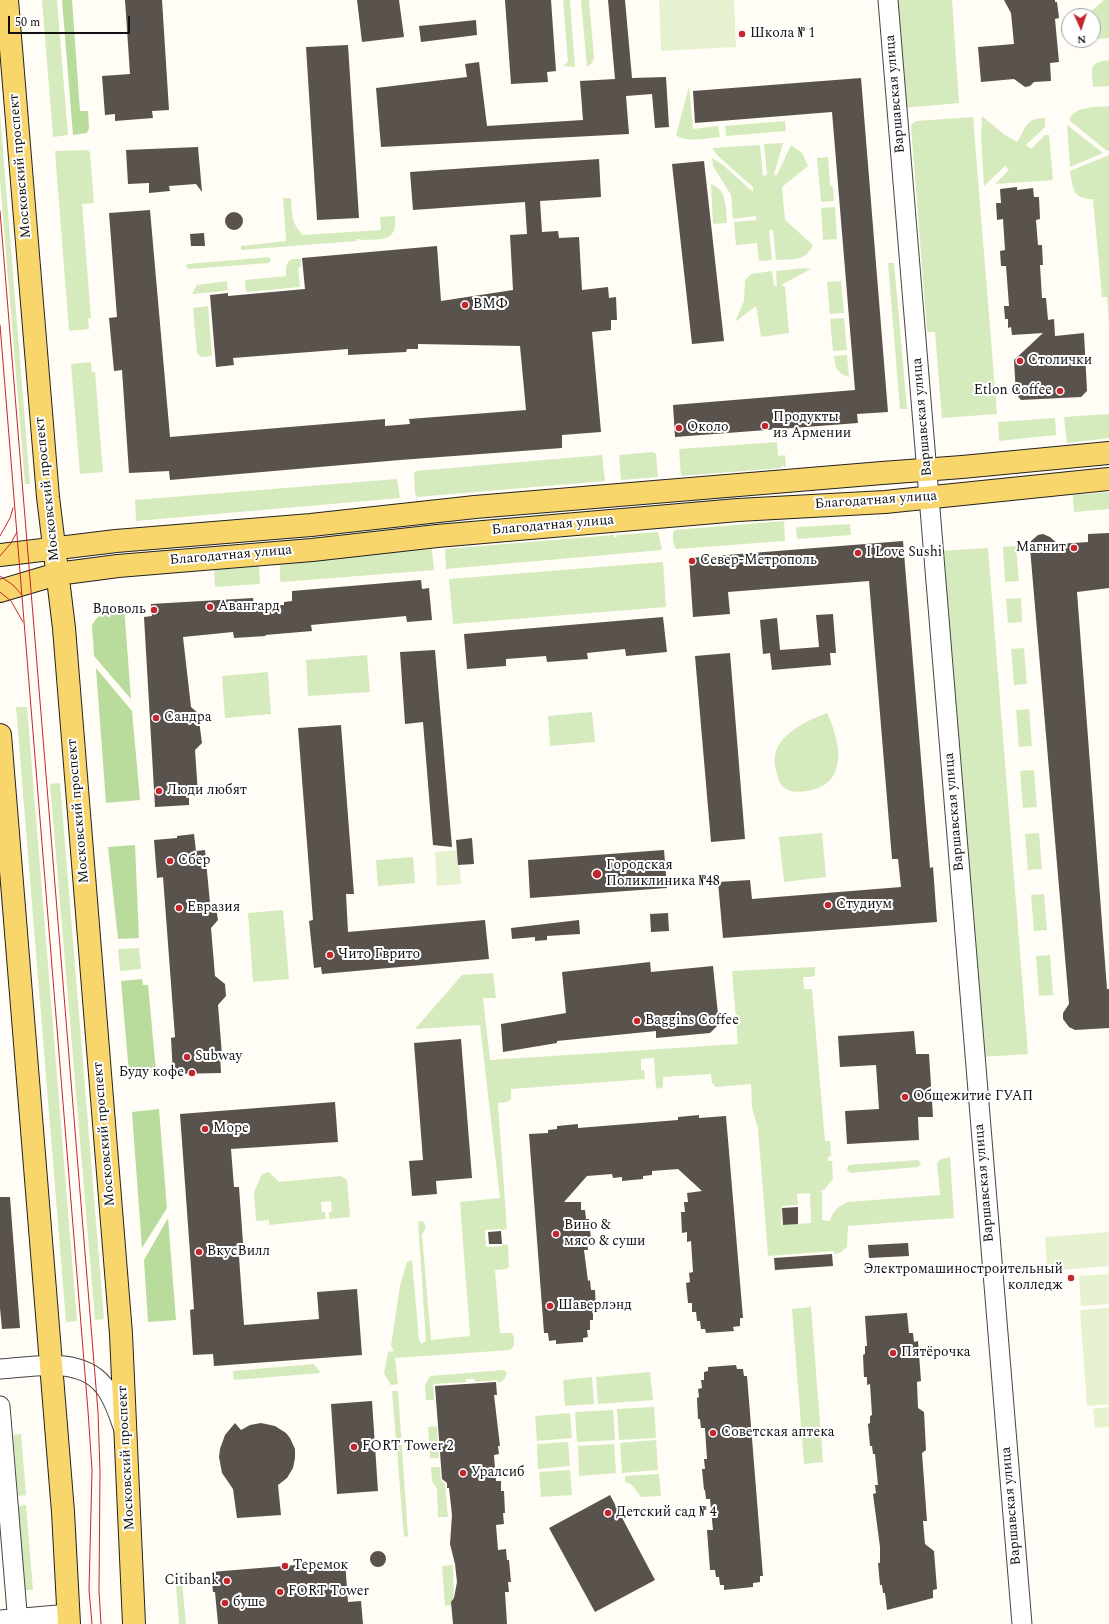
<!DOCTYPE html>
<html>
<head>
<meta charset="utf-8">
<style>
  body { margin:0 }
  #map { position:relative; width:1109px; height:1624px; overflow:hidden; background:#fffdf5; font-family:Spectral,serif }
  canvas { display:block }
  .north { position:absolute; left:1061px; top:8px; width:40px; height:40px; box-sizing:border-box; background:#fff; border:1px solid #a0a0a0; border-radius:50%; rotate:177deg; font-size:11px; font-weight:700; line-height:16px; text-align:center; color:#111 }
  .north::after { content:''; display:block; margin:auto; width:14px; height:18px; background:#c4262e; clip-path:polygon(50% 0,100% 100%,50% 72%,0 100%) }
  .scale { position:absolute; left:8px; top:16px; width:122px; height:18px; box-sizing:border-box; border:2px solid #111; border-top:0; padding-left:5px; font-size:12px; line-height:14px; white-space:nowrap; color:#111; -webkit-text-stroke:3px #fff; paint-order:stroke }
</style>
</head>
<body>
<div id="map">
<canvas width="1109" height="1624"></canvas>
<div class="north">N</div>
<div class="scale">50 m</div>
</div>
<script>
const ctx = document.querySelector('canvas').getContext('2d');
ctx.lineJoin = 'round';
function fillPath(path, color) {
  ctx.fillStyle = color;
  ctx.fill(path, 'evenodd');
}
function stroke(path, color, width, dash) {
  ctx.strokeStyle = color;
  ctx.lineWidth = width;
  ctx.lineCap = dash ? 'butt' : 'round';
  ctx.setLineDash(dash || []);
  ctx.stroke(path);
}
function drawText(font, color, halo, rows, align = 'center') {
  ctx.font = font + ' Spectral,serif';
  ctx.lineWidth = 4;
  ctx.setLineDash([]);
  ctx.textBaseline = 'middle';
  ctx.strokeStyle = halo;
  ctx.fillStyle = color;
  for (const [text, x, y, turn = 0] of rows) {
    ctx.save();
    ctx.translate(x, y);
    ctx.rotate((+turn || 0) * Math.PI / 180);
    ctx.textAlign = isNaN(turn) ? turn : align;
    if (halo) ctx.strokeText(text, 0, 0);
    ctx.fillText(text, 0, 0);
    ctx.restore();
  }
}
const green = new Path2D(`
  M42,0H57L68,135L53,137Z
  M563,0H570L575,67L563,66L568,62Z
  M581,0H589L594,58L592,63L587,67Z
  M894,0H952L959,103L903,108Z
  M1104,0H1109V38L1093,39V16H1087L1089,13Z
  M1109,60V86L1093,87C1092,69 1088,62 1109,60Z
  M689,87L693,129L718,126L720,137C707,138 687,143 676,135Z
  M1109,106V150L1107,151L1069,120C1075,105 1095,108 1109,106Z
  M0,113L30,484H25L0,180Z
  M982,116L1005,135L1017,142C1027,127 1025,118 1045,118V127L1026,145L1031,149L1045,135H1049L1053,180L995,184L1009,170L1005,166L984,186L981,136Z
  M973,117L997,414L942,418L935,332H927L911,126L913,123L916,121Z
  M785,121L786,131L726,136L725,126Z
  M1067,125L1103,153L1070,167Z
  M783,143L774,175H777L791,145L802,153L808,166L782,187L785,220L813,245C806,262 792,259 776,260L773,230H769L772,260L759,261L757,243L736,245L734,222L756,220V216L733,219L731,195L713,166L712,158L723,165L753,192V187L718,156L712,148L760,145L763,176L767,175L764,144Z
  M87,150L90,152L94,203L82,204L91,318H88L89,329L69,331L55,151Z
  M1109,155V324L1107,297H1102L1093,199C1073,199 1073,189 1070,171Z
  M828,157L830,185L833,187L834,201L821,202L817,158Z
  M711,184C727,189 726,209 727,223L713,224Z
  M283,198H291C292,214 291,223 303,235L381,230L380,217L395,216C398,243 381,239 360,240V239H357V241L241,250V246L286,241Z
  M835,207L837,239L823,240L821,208Z
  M269,257L271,261L268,263L189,269L186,267L187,264H188Z
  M292,259H301V267L298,268L300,287L246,292L245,280L286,276C286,269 285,263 292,259Z
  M888,263H894L907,409H900Z
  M804,268L811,269L781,285L785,287L789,333L761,337L756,306L735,322L744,301L745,280L751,274L772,271L774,286H777L776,271Z
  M227,281L228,290H225V291L192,294L197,285Z
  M841,281L844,313L830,314L827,282Z
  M208,306L212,356L201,357L197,353L193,308Z
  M844,318L847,350L833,351L830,319Z
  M847,355L849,377C837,374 835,367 834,356Z
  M91,362L92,372H95L103,472L80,474L71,364Z
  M1109,414V438L1067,443L1064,417Z
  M1055,418L1056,435L999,441L998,422Z
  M777,442L778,456L785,455L786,467H784V465L781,466V468L681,476L679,449Z
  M653,452L656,454L658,477L621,480L619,455Z
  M602,455L605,481L417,497L415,494L414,473L416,471Z
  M397,479L400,498L136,521L135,500Z
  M1109,492V509L1074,512L1073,495Z
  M784,521L785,541L676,549C673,544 672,535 674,530Z
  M850,524L851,535L797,539L796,528L799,527Z
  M658,532L662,550L446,569L445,549L614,535V537H617V535Z
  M1016,546L1019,581L1005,582L1003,547Z
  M988,548L1028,1054L981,1057L940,551Z
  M432,549L434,570L282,582L280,580V562Z
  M663,562L666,607L453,624L449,579Z
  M259,565L260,584L215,587L214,568Z
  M1021,598L1022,622L1008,623L1006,599Z
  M1024,648L1027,684L1014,685L1011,649Z
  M367,655L370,692L308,696L306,660Z
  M268,672L271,714L225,718L222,676Z
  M16,707H27L77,1321L66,1322Z
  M1029,709L1032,746L1019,747L1016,710Z
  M592,712L595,742L550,746L548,716Z
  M827,713C839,738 850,781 812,790C804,792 793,793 786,789C779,785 778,777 776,770C767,739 803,722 827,713Z
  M1034,770L1037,807L1023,808L1020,771Z
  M60,783L104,1319L95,1320L50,784Z
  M822,833L826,877L784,882L779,837Z
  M1039,833L1042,869L1028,870L1025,834Z
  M413,857L415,883L378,886L376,860Z
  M1044,894L1047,930L1034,931L1031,895Z
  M283,910L289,979L253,982L248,913Z
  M139,948L141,969L120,971L118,949Z
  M1050,955L1053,995L1039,996L1036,956Z
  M815,967V975L812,977H803L804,989H812L825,1141H830L831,1156L828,1157V1161H832L833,1179L824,1190L814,1192L822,1191V1220L830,1221C832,1212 839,1205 848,1202L940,1195L937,1163L941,1159L950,1157L954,1218L848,1226L847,1247L840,1253L834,1254V1251L768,1256L758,1128L752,1108L751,1084L716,1087L712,1083L711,1074L663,1077V1087L658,1089L656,1087L654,1058L641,1059V1070H644L645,1079L511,1089V1099L507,1102L498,1103L507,1229L502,1230L500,1229L485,1230L486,1247L502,1246L503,1244L508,1245L509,1267L506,1269L495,1270L500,1333H512L514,1338V1346L510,1350L395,1358L398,1384L391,1385L384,1374L388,1352L394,1351L391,1346L400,1286L407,1262L412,1260L419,1339L421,1344L426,1341L418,1221L424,1222L426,1227L422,1235L431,1340L470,1336L460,1202L500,1198L480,1025L415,1029L462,975L493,973L496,998H483L490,1060L738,1044L732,971ZM810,1193L811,1223L781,1225L782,1206L798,1205L797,1194Z
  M918,1160L921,1164L918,1167L850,1173L847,1169L849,1165Z
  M269,1172L279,1182L341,1176L347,1180L350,1217L329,1219V1212H332L331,1201L321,1202L322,1212H325L326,1219L269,1225V1220L256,1221L254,1192L262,1174Z
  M811,1307L823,1462L804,1464L792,1309Z
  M314,1364L321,1373L234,1380L233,1371Z
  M504,1370L507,1373L504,1380L498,1383L497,1380L475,1382V1379H466V1382L433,1384L434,1400H426L425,1385L430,1376Z
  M650,1372L653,1400L598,1404L596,1377Z
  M592,1377L594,1404L565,1406L563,1380Z
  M392,1391H398L408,1536L404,1537Z
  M654,1407L656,1438L619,1440L617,1409Z
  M613,1410L615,1440L577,1442L575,1412Z
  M570,1413L572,1438L537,1441L535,1416Z
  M437,1426L439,1458H430L428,1427Z
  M21,1434L26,1495L18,1496L13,1435Z
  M656,1440L658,1470L622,1473L620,1443Z
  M568,1442L570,1466L538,1469L537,1444Z
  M614,1444L616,1473L579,1476L578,1446Z
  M431,1467H440L441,1480L445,1484L448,1517H438L437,1489L432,1481Z
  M570,1470L572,1495L541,1497L539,1472Z
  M659,1474L661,1496L641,1497C636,1491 634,1484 625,1482V1476Z
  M26,1505L33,1590H25L18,1506Z
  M453,1565L454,1605L445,1606L442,1566Z
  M175,1572H181L186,1624H179Z`);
const forest = new Path2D(`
  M62,0H72L80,111H88L89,128L87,133L73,135Z
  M124,607L131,699L94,656L92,625L96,619L109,608Z
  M96,668L132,711L140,800L106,803Z
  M135,845L139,938L118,939L108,847Z
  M142,979L143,985H148L156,1071L129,1073L121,981Z
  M159,1109L167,1208L142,1248L132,1112Z
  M168,1218L176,1320L148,1322L144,1260Z`);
const pitch = new Path2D(`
  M659,0H734L736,47L661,51Z
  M458,850L461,884L437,886L435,852Z
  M1109,1232V1266L1047,1271L1045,1237Z
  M1109,1274V1304L1081,1306L1079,1276Z
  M1109,1308V1404L1087,1406L1080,1310Z
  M1109,1407V1427L1095,1428L1093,1409Z`);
const building = new Path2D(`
  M125,0H162L169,110L152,111L153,118L115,121V114L105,115L102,76L130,74Z
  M357,0H399L404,37L362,42Z
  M505,0H551L556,71L547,72L548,82L511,84Z
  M608,0H625L632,78L666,77L669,127L655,128L652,94L626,96L629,134L381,147L376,88L467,77L465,64L479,62L487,126L583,120L580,81L615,79Z
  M1004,0H1055V2H1057L1059,18L1055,19L1059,62L1050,63L1051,81L1034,82L1030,86L1025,87L1014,79L981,82L978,47L1014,44L1011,13Z
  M476,20L477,35L421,42L419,26Z
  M348,45L359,218L317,220L306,47Z
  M861,78L888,412L857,414L858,423L675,437L673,405L855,390L832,112L695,123L693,91Z
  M198,147L202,192L196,184L169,186L170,191L149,193V183L128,184L126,150Z
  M599,159L601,197L540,201L542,232L558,231L559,238L579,237L582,290L608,287L609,298L616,297L617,320H611V330L592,332L601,432L562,435V448L400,460L170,480L169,471L129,473L122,370L114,371L109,318L117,317L109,213L150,210L170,437L385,419V426L410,424L409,419L526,410L520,346L418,344V349H407L406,352L348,355V349L233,358L234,365L216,367L210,295L228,293V296L305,289L302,258L437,246L441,301L513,290L510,235L527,234L525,202L413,210L410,172Z
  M704,161L724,341L692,344L672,164Z
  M1017,187V190L1033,188L1034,197H1039L1040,219L1036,220L1038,245H1042L1043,265H1040L1042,298H1046L1048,320L1054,319L1055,336L1084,333L1087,391L1081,397L1021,400L1016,394L1014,360L1043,333L1012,335L1011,327L1008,328V319H1005L1004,306H1009L1006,266H1001L1000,251L1005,250L1003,219L997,220L996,203H1001L1000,189Z
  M225 221a9 9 0 1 1 18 0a9 9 0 1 1-18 0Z
  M204,233L205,246H191L190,234Z
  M1109,533V588L1077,592L1107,989H1109V1028L1075,1030L1069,1027L1063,1019V1013L1069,1004L1030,548L1031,541L1038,535L1043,534L1050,537L1058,544L1088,542V534Z
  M903,541L930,868L933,867L937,922L723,938L718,882L750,880L752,899L901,887L898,859H892L869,581L728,592L730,614L693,617L689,558Z
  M421,580L422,589L429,588L432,620L407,622L406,616L311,625L312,631L265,635L266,636L234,638L233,632L183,637L191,707L198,713L202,743L195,750L198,794H189V805L155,807L144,617L152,616L151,604L253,598L254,606L284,605V602L292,601V591Z
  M833,614L836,653H830L831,665L772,670L770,653L763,654L760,620L777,618L780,650L819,647L816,615Z
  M663,617L667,652L626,656L625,649L587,653L588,659L547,662L546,656L506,659V666L467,669L464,634Z
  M435,650L452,847L433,845L423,722L405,724L400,652Z
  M730,653L745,839L711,842L695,656Z
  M341,725L354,894H346L348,932L485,920L489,959L322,974L321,967L314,968L309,921L313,920L298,728Z
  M194,834L196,851L205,850L210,903L216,908L218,920L211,928L215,976L225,984L226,996L218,1005L222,1055H220L221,1073L173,1074L171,1038L175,1037L163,877L157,878L154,840L177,838V836Z
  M472,838L474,864L458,865L456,840Z
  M664,850L667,888L530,898L528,860Z
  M668,913L669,931L651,932L650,914Z
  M579,920L580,934L547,936V940L535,941V937L512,939L511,928Z
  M650,962L651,972L713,966L719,1024L710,1033L656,1038V1031L557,1041V1043L503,1052L501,1024L566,1013L562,972Z
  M914,1031L916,1054H929L933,1117H918L919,1140L847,1144L845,1111L879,1109L876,1065L840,1067L838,1036Z
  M461,1039L472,1178L436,1181L437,1194L412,1196L409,1161L423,1160L414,1043Z
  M335,1102L338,1142L231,1149L234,1187H239L243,1243H238L244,1325L319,1319L317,1292L357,1289L362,1355L214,1366L213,1354L193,1355L190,1310L194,1309L180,1114Z
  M699,1115V1118L726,1116L743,1318H740V1326L733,1327L734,1331L706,1333L705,1329H701L700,1321H697L696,1312H692V1303H688L686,1283L690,1282L689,1273L693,1272L691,1241L687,1242V1232L682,1233L681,1212H685L684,1202H688L687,1193L702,1191L678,1169L652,1171V1175L643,1176V1179L632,1180L622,1181V1177L613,1178L612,1174L587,1176L564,1202H581V1210H585L586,1219H589L591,1239L587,1240L588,1250H584L588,1281L590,1280L591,1290H595L596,1310L593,1311V1320H590V1330H587L588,1337L583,1338V1342L556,1344V1340L549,1341L548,1333H544L529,1134L548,1133V1130L557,1129V1126L578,1124V1128L678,1120V1117Z
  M0,1197H10L20,1328L2,1329L0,1308Z
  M798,1207V1224L783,1225L782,1208Z
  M501,1231L502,1244H489L488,1232Z
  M908,1243L909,1256L869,1258L868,1245Z
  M832,1254L833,1266L775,1270L774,1258Z
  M907,1313L909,1333H913L914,1342L918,1341L921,1381L917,1382L918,1408L924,1412L926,1450L922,1453L927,1521H923L925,1544L934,1551L937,1589L933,1590V1598L887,1610L885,1593H883L882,1585H880L878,1563H880V1547L873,1494L876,1493L875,1485H878L875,1454H873L872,1446H870L868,1424L870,1423V1416L872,1415L870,1384L867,1385V1377H864L863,1355L865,1354V1346H867L865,1316Z
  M736,1365L737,1369H743L744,1376H747L763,1576H760V1582L753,1583V1587L724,1590V1585H720L719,1577H716L715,1570H710L707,1530H713L710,1499H706L705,1490H704L702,1469H705L704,1459H707L705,1428H701L700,1419H698L697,1398L699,1397L698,1389L702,1388L701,1380H704V1372L708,1371V1367Z
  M496,1382L497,1395H494L500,1446H498L499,1454L494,1455L496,1481H501V1491H504L505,1513H503L504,1524L496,1525L498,1550L506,1549L507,1560H509L511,1582H508L509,1592H505L507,1624H453L451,1602L454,1598L457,1582L455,1564L450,1544L452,1515L449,1488H447V1483L442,1479L435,1386Z
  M372,1401L378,1491L337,1494L331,1404Z
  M235,1423L241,1430L250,1425L261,1423L275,1426L286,1433L290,1438L295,1449V1458L293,1468L287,1478L278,1485L281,1515L237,1518L233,1489L222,1473L219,1457L220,1449L225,1435Z
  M610,1495L655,1580L595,1612L549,1528Z
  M370 1559a8 8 0 1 1 16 0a8 8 0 1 1-16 0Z
  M345,1561L348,1602L361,1601L363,1624H218L215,1592H213L211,1572Z`);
const minor = new Path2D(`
  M888,0L1022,1624
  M0,1369C32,1367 79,1356 103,1385C113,1396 118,1413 123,1427
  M0,1406L18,1624
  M0,1620L69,1614`);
const major = new Path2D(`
  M7,0L48,497L64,628L121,1334L134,1624
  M0,555L116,541L311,525L475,507L882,473L962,467L1109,453
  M0,591L57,574L118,566L312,550L437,536L738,510L885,502L1109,479
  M0,735L63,1512L69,1624`);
const tram = new Path2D(`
  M0,211L98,1412L100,1471L99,1591L101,1624
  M0,325L88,1411L92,1470L89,1590L92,1624
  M0,536L10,518L13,508
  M0,556L11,543L17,532
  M0,576L13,585L22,595
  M0,592L11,601L23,622`);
const markers = [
  [742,34,4,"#c4262e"],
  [465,305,4,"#c4262e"],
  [1020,361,4,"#c4262e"],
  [1060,391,4,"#c4262e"],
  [765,426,4,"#c4262e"],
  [679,428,4,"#c4262e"],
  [1074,548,4,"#c4262e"],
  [858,553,4,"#c4262e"],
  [692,561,4,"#c4262e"],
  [210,607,4,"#c4262e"],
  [154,610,4,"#c4262e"],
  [156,718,4,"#c4262e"],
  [159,791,4,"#c4262e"],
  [170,861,4,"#c4262e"],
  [597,874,5,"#c4262e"],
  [828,905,4,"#c4262e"],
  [179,908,4,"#c4262e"],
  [330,955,4,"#c4262e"],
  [637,1021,4,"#c4262e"],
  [187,1057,4,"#c4262e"],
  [192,1073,4,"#c4262e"],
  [905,1097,4,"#c4262e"],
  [205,1129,4,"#c4262e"],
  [556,1234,4,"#c4262e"],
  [199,1252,4,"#c4262e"],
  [1071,1278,4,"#c4262e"],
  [550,1306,4,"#c4262e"],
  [893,1353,4,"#c4262e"],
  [713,1433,4,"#c4262e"],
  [354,1447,4,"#c4262e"],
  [463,1473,4,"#c4262e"],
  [608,1513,4,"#c4262e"],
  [285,1566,4,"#c4262e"],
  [227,1581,4,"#c4262e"],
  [280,1592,4,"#c4262e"],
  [225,1603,4,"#c4262e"]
];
const poiNames = [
  ["Школа № 1",750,34],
  ["ВМФ",473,305],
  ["Столички",1028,361],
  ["Etlon Coffee",1052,391,"right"],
  ["Продукты",773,418],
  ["из Армении",773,434],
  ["Около",687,428],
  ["Магнит",1066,548,"right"],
  ["I Love Sushi",866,553],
  ["Север-Метрополь",700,561],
  ["Авангард",218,607],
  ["Вдоволь",146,610,"right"],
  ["Сандра",164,718],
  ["Люди любят",167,791],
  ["Сбер",178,861],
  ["Городская",606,866],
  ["Поликлиника №48",606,882],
  ["Студиум",836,905],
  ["Евразия",187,908],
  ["Чито Гврито",338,955],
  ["Baggins Coffee",645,1021],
  ["Subway",195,1057],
  ["Буду кофе",184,1073,"right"],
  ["Общежитие ГУАП",913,1097],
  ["Море",213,1129],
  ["Вино &",564,1226],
  ["мясо & суши",564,1242],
  ["ВкусВилл",207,1252],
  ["Электромашиностроительный",1063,1270,"right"],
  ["колледж",1063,1286,"right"],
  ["Шаверлэнд",558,1306],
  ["Пятёрочка",901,1353],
  ["Советская аптека",721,1433],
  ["FORT Tower 2",362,1447],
  ["Уралсиб",471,1473],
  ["Детский сад № 4",616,1513],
  ["Теремок",293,1566],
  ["Citibank",219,1581,"right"],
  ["FORT Tower",288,1592],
  ["буше",233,1603]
];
const streetNames = [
  ["Варшавская улица",896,94,-95],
  ["Московский проспект",21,166,-95],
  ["Варшавская улица",923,417,-95],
  ["Московский проспект",48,489,-96],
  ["Благодатная улица",876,501,-4],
  ["Благодатная улица",553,526,-5],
  ["Благодатная улица",231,556,-5],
  ["Московский проспект",79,811,-95],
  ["Варшавская улица",955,812,-95],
  ["Московский проспект",105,1134,-95],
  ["Варшавская улица",985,1183,-95],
  ["Московский проспект",127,1458,-93],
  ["Варшавская улица",1012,1506,-95]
];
fillPath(green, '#d5ebbd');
fillPath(forest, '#b9dc9c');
fillPath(pitch, '#e6f2cf');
fillPath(building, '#5a524d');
stroke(minor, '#444', 21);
stroke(major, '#222', 24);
stroke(minor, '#fff', 19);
stroke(major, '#f9d66b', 22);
stroke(tram, '#c4262e', 1);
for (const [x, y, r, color] of markers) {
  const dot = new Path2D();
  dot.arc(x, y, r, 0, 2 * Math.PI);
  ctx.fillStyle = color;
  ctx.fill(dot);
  stroke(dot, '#fff', 1.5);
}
drawText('14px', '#111', '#fff', poiNames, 'left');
drawText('14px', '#111', '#fff', streetNames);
</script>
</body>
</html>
